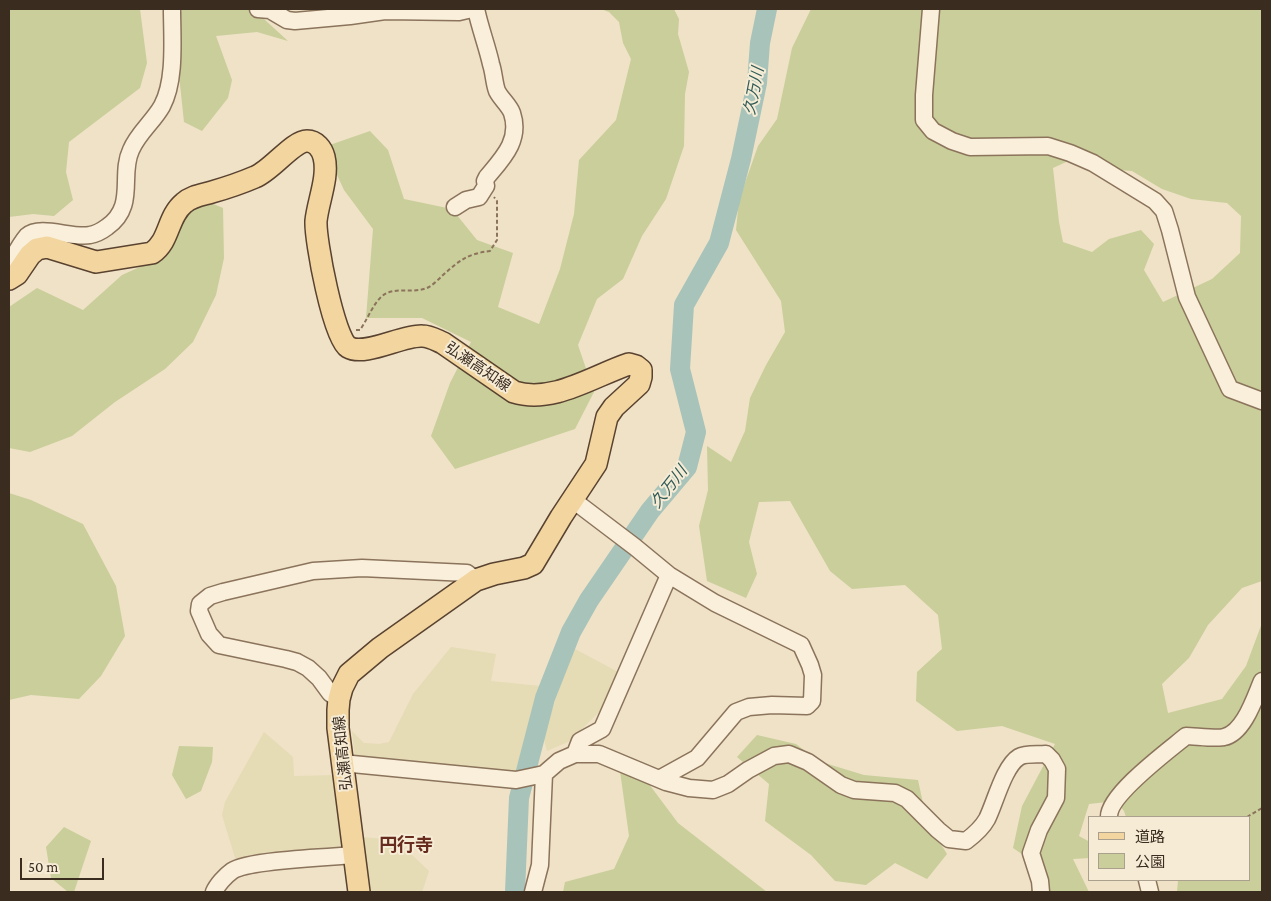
<!DOCTYPE html>
<html>
<head>
<meta charset="utf-8">
<style>
  body { margin:0 }
  #map { position:relative; width:1271px; height:901px; overflow:hidden; background:#efe2c7; font-family:"Crimson Pro","Noto Sans JP",serif }
  canvas { display:block }
  .frame { position:absolute; inset:0; border:10px solid #3b2c20; pointer-events:none }
  .legend { position:absolute; left:1088px; top:816px; width:162px; height:65px; box-sizing:border-box; background:#f6ecd6; border:1px solid #ab9f8d; margin:0; padding:6px 9px; list-style:none; font-size:15px; color:#3b2c20 }
  .legend li { display:flex; align-items:center; gap:10px; height:25px }
  .legend b { width:25px; border:1px solid #ab9f8d }
  .scale { position:absolute; left:20px; top:858px; width:84px; height:22px; box-sizing:border-box; border:2px solid #3b2c20; border-top:0; padding-left:6px; font-size:15px; line-height:18px; white-space:nowrap; color:#3b2c20; -webkit-text-stroke:4px #f6ecd6; paint-order:stroke }
</style>
</head>
<body>
<div id="map">
<canvas width="1271" height="901"></canvas>
<div class="frame"></div>
<ul class="legend">
<li><b style="height:6px;background:#f2d59f"></b>道路</li>
<li><b style="height:14px;background:#c9ce9a"></b>公園</li>
</ul>
<div class="scale">50 m</div>
</div>
<script>
const ctx = document.querySelector('canvas').getContext('2d');
ctx.lineJoin = 'round';
function fillPath(path, color) {
  ctx.fillStyle = color;
  ctx.fill(path, 'evenodd');
}
function stroke(path, color, width, dash) {
  ctx.strokeStyle = color;
  ctx.lineWidth = width;
  ctx.lineCap = dash ? 'butt' : 'round';
  ctx.setLineDash(dash || []);
  ctx.stroke(path);
}
function drawText(font, color, halo, rows, align = 'center') {
  ctx.font = font + ' "Crimson Pro","Noto Sans JP",serif';
  ctx.lineWidth = 4;
  ctx.setLineDash([]);
  ctx.textBaseline = 'middle';
  ctx.strokeStyle = halo;
  ctx.fillStyle = color;
  for (const [text, x, y, turn = 0] of rows) {
    ctx.save();
    ctx.translate(x, y);
    ctx.rotate((+turn || 0) * Math.PI / 180);
    ctx.textAlign = isNaN(turn) ? turn : align;
    if (halo) ctx.strokeText(text, 0, 0);
    ctx.fillText(text, 0, 0);
    ctx.restore();
  }
}
const farmland = new Path2D(`
  M451,647L496,654L491,681L540,686L515,773L355,759L352,731L364,743L379,744L389,742L413,694Z
  M573,648L620,673L610,701L570,741L547,751L543,736Z
  M264,732L293,757L294,776L339,775L344,848L236,861L222,815L225,802Z
  M362,837L396,840L429,871L422,892H365Z`);
const green = new Path2D(`
  M9,9H140L147,63L140,88L69,142L66,172L73,200L54,216L33,214L9,217Z
  M182,9H253L288,41L257,32L216,36L232,80L228,98L202,131L184,122L179,75L178,21Z
  M601,9H674L679,19L678,34L689,72L685,94L684,146L666,199L642,236L623,279L597,299L578,345L594,392L575,429L455,469L431,436L450,383L471,342L422,318H366L373,229L344,190L324,147L370,131L388,150L404,199L452,209L477,240L513,253L498,307L539,324L560,269L574,214L579,160L616,120L631,59L623,43L619,22L609,12Z
  M811,9H1262V581L1242,588L1208,625L1189,658L1162,684L1168,713L1222,699L1246,666L1262,623V892H1177L1178,880H1250V817H1126L1124,811L1116,801L1089,804L1079,836L1090,842V858L1073,859L1089,892H1030L1041,867L1013,848L1022,806L1055,744L1002,726L957,731L916,701L917,672L942,649L938,615L905,585L852,589L830,571L790,501L759,502L749,542L757,574L746,598L707,581L699,526L708,490L707,446L731,462L745,431L750,398L766,365L785,332L781,301L736,230L739,200L758,146L777,119L792,48ZM1077,157L1108,169L1132,171L1162,189L1191,199L1227,203L1241,216L1240,253L1212,279L1163,302L1144,270L1154,244L1141,230L1109,239L1092,252L1063,242L1059,222L1053,168Z
  M199,198L223,208L224,258L216,295L193,342L165,369L115,402L72,436L30,452L9,448V307L37,288L83,310L122,275L162,257L177,219Z
  M9,493L31,500L83,524L116,586L125,636L101,676L79,699L31,695L9,700Z
  M757,735L796,744L818,761L864,775L918,780L927,822L947,854L927,879L895,863L866,885L835,881L811,855L765,821L769,784L737,757Z
  M179,746L213,747L212,762L201,791L186,799L172,775Z
  M620,771L640,772L678,823L767,892H563L565,882L614,869L629,836Z
  M64,827L91,841L74,892H68L51,878L46,847Z`);
const river = new Path2D(`
  M515,892L519,798L545,698L571,632L589,600L650,511L687,467L696,432L680,369L684,305L719,243L741,159L757,83L760,43L767,9`);
const path = new Path2D(`
  M356,330H360C367,320 372,306 381,297C393,285 414,295 429,287C434,284 439,279 443,275C460,260 467,254 490,251L497,240V201L494,197
  M1247,817L1262,808`);
const minor = new Path2D(`
  M258,9L270,10L287,20L295,21L350,16L385,11L459,12L472,9
  M931,9L924,95V120L933,131L952,141L970,147L1048,146L1070,153L1093,163L1155,201L1164,211L1170,230L1187,297L1230,389L1262,401
  M455,207L466,200L479,197L486,186L485,181L487,177C503,158 521,140 512,113C509,105 501,99 497,91C494,83 494,73 491,64C487,46 480,28 476,9
  M9,265C14,256 20,244 27,236C40,224 73,239 90,235C96,234 103,230 107,227C137,206 119,175 131,150C138,133 153,122 162,106C176,80 172,38 172,9
  M573,500L635,547L669,575L715,603L801,645L810,665L813,675L812,701L807,706L772,705L749,707L736,712L697,758L659,779
  M339,699L330,693L319,678L308,668L297,662L286,659L219,645L209,634L199,611L200,604L210,596L223,592L313,571L362,568L467,573L476,580
  M575,754L580,741L602,729L669,575
  M342,763L516,780L544,774L559,761L575,754H599L666,782L689,788L713,790L728,784L748,770L774,756L789,754L808,762L841,785L854,790L895,793L907,799L938,830L949,839L966,841C974,835 982,828 987,819C995,803 1004,766 1019,757C1026,753 1038,755 1046,754L1052,760L1057,769L1056,798L1039,830L1031,853L1040,881L1041,892
  M1109,817C1108,795 1168,751 1186,736C1194,736 1218,739 1224,737C1244,733 1255,697 1262,681
  M1147,880L1150,892
  M214,892C217,885 225,876 232,871C248,860 332,857 356,855
  M533,892L540,865L544,774`);
const major = new Path2D(`
  M9,279L17,274L30,255L37,249L47,247L96,262L152,253C170,241 167,217 184,203C192,196 202,195 212,192C226,188 241,183 255,177C271,171 293,141 307,141C316,141 322,149 324,157C329,177 318,201 316,221C315,240 334,339 348,347C365,357 402,335 422,336C430,336 436,340 443,343L514,392C553,404 593,376 629,364L636,366L641,370V377L639,384L614,407L607,417L596,464L561,517L533,564L524,568L494,574L476,580L380,648L349,674L342,688L339,699L338,710V728L359,892`);
const streetNames = [
  ["弘瀬高知線",478,367,34],
  ["弘瀬高知線",343,753,-96]
];
const waterNames = [
  ["久万川",754,91,-79],
  ["久万川",669,487,-52]
];
const quarterNames = [
  ["円行寺",406,845]
];
fillPath(farmland, '#e5dbb4');
fillPath(green, '#c9ce9a');
stroke(river, '#a8c3ba', 20);
stroke(minor, '#8b735c', 19);
stroke(major, '#594230', 24);
stroke(path, '#8b735c', 2, [4, 2.5]);
stroke(minor, '#f9efda', 16);
stroke(major, '#f2d59f', 21);
drawText('15px', '#3b2c20', '#f6ecd6', streetNames);
drawText('italic 16px', '#2f5b57', '#f6ecd6', waterNames);
drawText('bold 18px', '#682c1e', '#f6ecd6', quarterNames);
</script>
</body>
</html>
